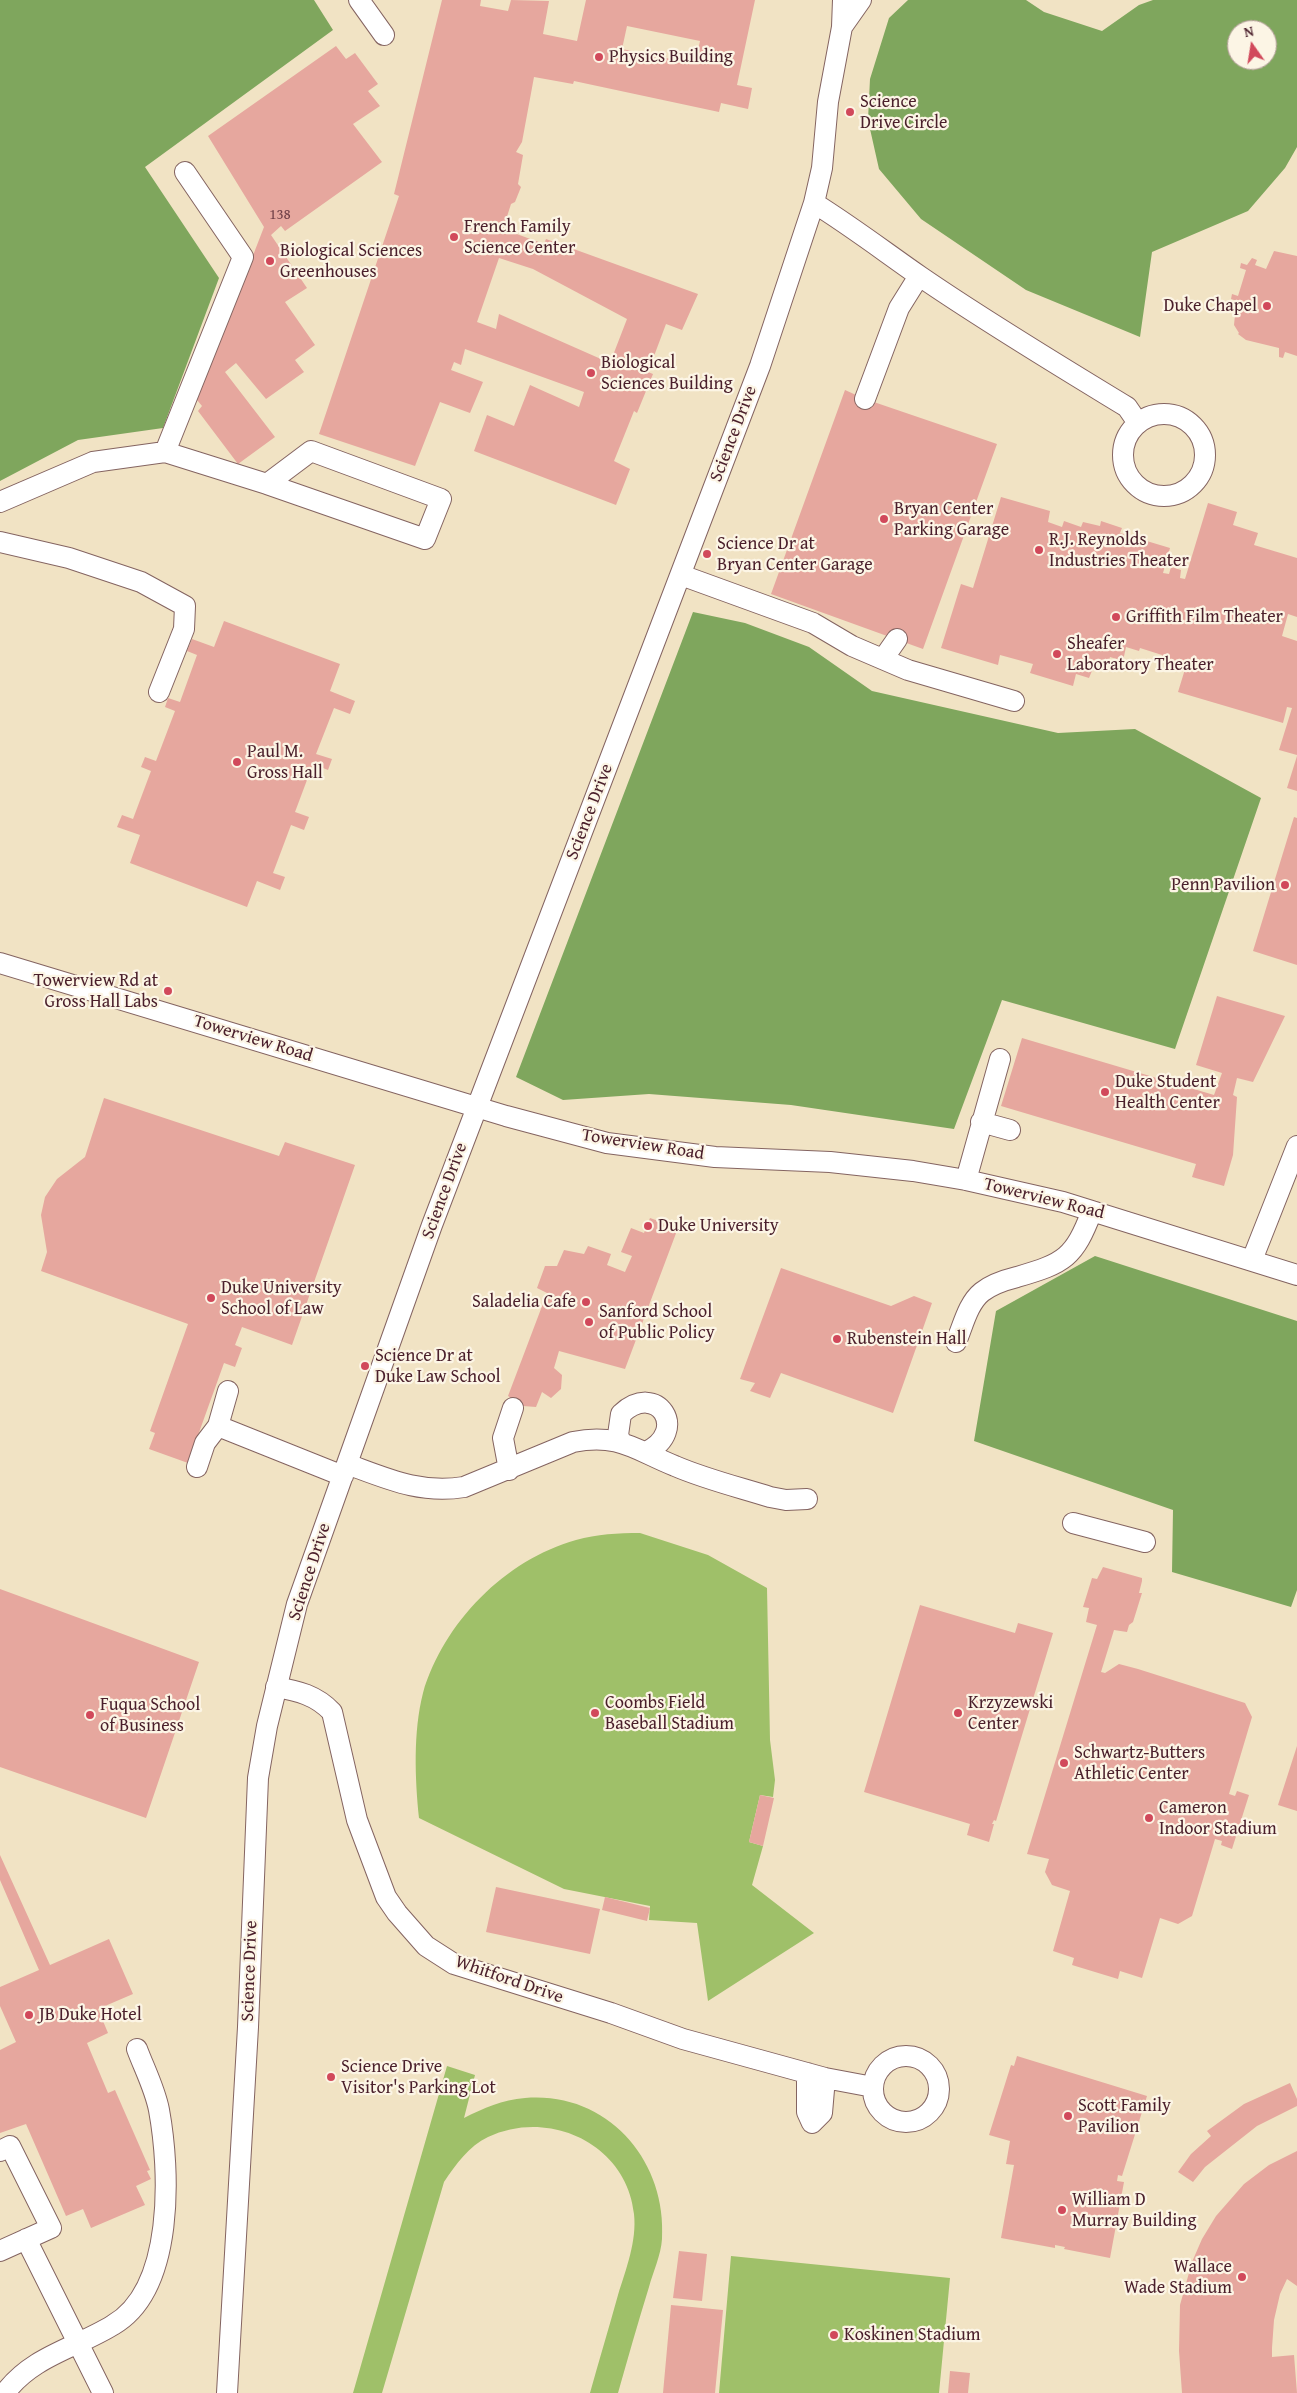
<!DOCTYPE html>
<html>
<head>
<meta charset="utf-8">
<style>
  body { margin:0 }
  #map { position:relative; width:1297px; height:2393px; overflow:hidden; background:#f1e3c4; font-family:"Gentium Book Plus",serif }
  canvas { display:block }
  .north { position:absolute; left:1227px; top:20px; width:50px; height:50px; box-sizing:border-box; background:#fcf5e5; border:1px solid #b59f9b; border-radius:50%; rotate:347deg; font-size:14px; font-weight:700; line-height:20px; text-align:center; color:#4a1f2b }
  .north::after { content:''; display:block; margin:auto; width:18px; height:22px; background:#d1495b; clip-path:polygon(50% 0,100% 100%,50% 72%,0 100%) }
</style>
</head>
<body>
<div id="map">
<canvas width="1297" height="2393"></canvas>
<div class="north">N</div>
</div>
<script>
const ctx = document.querySelector('canvas').getContext('2d');
ctx.lineJoin = 'round';
function fillPath(path, color) {
  ctx.fillStyle = color;
  ctx.fill(path, 'evenodd');
}
function stroke(path, color, width, dash) {
  ctx.strokeStyle = color;
  ctx.lineWidth = width;
  ctx.lineCap = dash ? 'butt' : 'round';
  ctx.setLineDash(dash || []);
  ctx.stroke(path);
}
function drawText(font, color, halo, rows, align = 'center') {
  ctx.font = font + ' "Gentium Book Plus",serif';
  ctx.lineWidth = 4.5;
  ctx.setLineDash([]);
  ctx.textBaseline = 'middle';
  ctx.strokeStyle = halo;
  ctx.fillStyle = color;
  for (const [text, x, y, turn = 0] of rows) {
    ctx.save();
    ctx.translate(x, y);
    ctx.rotate((+turn || 0) * Math.PI / 180);
    ctx.textAlign = isNaN(turn) ? turn : align;
    if (halo) ctx.strokeText(text, 0, 0);
    ctx.fillText(text, 0, 0);
    ctx.restore();
  }
}
const green = new Path2D(`
  M640,1533L708,1555L767,1588L770,1740L775,1780L773,1797L760,1795L749,1842L763,1846L752,1885L814,1933L708,2001L697,1923L649,1920L650,1906L564,1889L419,1818C415,1779 413,1732 423,1693C444,1622 505,1560 576,1540C597,1534 618,1533 640,1533Z
  M447,2066L475,2075L464,2118C484,2108 502,2100 525,2098C607,2091 667,2160 662,2239C661,2255 653,2272 649,2287C638,2322 628,2358 618,2393H590C599,2360 609,2328 618,2295C626,2269 637,2241 634,2214C627,2144 549,2108 488,2137C469,2146 456,2164 444,2182L382,2393H353Z
  M731,2256L950,2278L939,2393H719Z`);
const forest = new Path2D(`
  M0,0H314L333,30L145,167L219,278L163,428L78,440L0,481Z
  M908,0H1026L1044,12L1102,31L1139,5L1153,0H1297V147L1285,168L1248,211L1152,252L1140,337L1026,290L921,219L879,169L868,120L870,79L889,18ZM1237,30H1267V60H1237Z
  M693,612L745,623L809,647L872,691L1058,733L1135,729L1261,798L1175,1049L1002,1000L954,1129L791,1105L649,1094L563,1100L516,1077Z
  M1095,1256L1297,1321V1590L1291,1607L1172,1572L1173,1510L974,1441L996,1311Z`);
const building = new Path2D(`
  M442,0H481L480,6L508,11L511,0L549,1L543,34L577,41L586,0H755L737,85L752,88L748,109L721,103L719,112L574,81L573,84L534,77L522,142L516,152L523,155L518,184L521,187L515,202L511,204L503,229L544,244L546,239L698,294L682,330L666,324L648,372L653,374L637,413L634,411L614,461L630,469L616,505L474,451L487,415L514,426L530,385L579,407L584,392L465,349L461,365L454,362L451,370L483,382L470,413L440,402L415,466L319,434L399,196L394,194ZM627,26L700,41L695,64L622,49ZM499,258L533,269L627,319L610,363L499,314L496,329L477,322Z
  M336,46L346,59L355,53L378,84L368,91L380,106L353,124L382,162L285,231L281,226L271,235L307,288L285,302L315,345L295,360L304,372L266,399L236,363L225,372L275,437L238,464L198,411L202,406L197,400L264,227L208,136Z
  M1274,251L1297,256V356L1285,352L1283,358L1279,357V348L1246,340L1238,334L1239,333L1234,325L1235,315L1240,310L1236,309L1237,301L1231,299L1232,294L1238,296L1246,270L1240,268L1241,263L1247,265L1252,258L1257,260L1255,265L1266,269Z
  M845,390L865,399L997,444L923,649L771,594Z
  M1001,497L1050,511L1048,522L1062,527L1064,521L1081,527L1083,522L1100,526L1101,521L1122,528L1120,533L1170,548L1163,573L1169,574L1171,567L1181,570L1180,578L1185,579L1208,503L1237,512L1233,525L1258,533L1254,545L1297,558V617L1288,614L1282,636L1297,641V755L1279,750L1292,708L1287,707L1283,723L1178,692L1186,666L1161,659L1162,655L1140,648L1139,651L1126,647L1123,661L1110,657L1106,669L1094,666L1089,678L1076,674L1073,686L1030,673L1033,664L1000,655L998,665L941,648L961,584L973,588Z
  M224,621L340,664L330,691L355,701L350,714L334,708L316,754L332,759L328,770L313,764L295,812L309,817L304,830L291,825L273,873L285,877L280,890L257,881L247,907L130,863L140,835L117,827L122,815L133,819L151,771L141,767L145,757L156,761L175,711L165,707L168,698L180,702L197,655L187,651L192,639L214,647Z
  M1297,756V791L1287,788Z
  M1294,817L1297,818V965L1253,951Z
  M1217,996L1285,1016L1253,1082L1237,1078L1233,1095L1237,1097L1233,1155L1224,1186L1192,1177L1196,1164L1001,1106L1022,1038L1214,1095L1222,1073L1196,1065Z
  M104,1098L279,1156L285,1142L355,1165L292,1345L242,1327L235,1345L242,1348L235,1367L224,1363L188,1463L149,1449L155,1433L150,1431L188,1324L41,1271L47,1252L41,1215L45,1197L57,1179L85,1157Z
  M650,1218L678,1228L625,1369L559,1351L554,1368L562,1375L561,1389L551,1398L542,1392L536,1407L523,1406L508,1396L547,1293L537,1288L545,1266H557L564,1250L584,1254L588,1246L611,1254L607,1265L625,1272L632,1256L621,1252L631,1228L644,1233Z
  M781,1268L891,1306L914,1296L932,1303L893,1413L781,1373L770,1398L750,1391L755,1383L740,1379Z
  M1103,1567L1142,1578V1581L1139,1593H1142L1133,1622L1129,1625L1127,1632L1114,1630L1101,1672L1105,1673L1119,1664L1138,1669L1245,1703L1252,1717L1229,1794L1235,1796L1237,1791L1249,1795L1232,1849L1221,1845L1222,1841L1215,1839L1192,1916L1178,1924L1160,1918L1142,1978L1120,1971L1118,1979L1072,1965L1074,1958L1053,1951L1070,1891L1052,1885L1045,1872L1049,1859L1027,1854L1097,1625L1086,1622L1089,1608L1083,1607L1092,1578L1097,1579Z
  M0,1589L199,1662L146,1818L0,1767Z
  M920,1605L1015,1633L1018,1623L1053,1633L996,1821L994,1820L992,1824H994L989,1842L967,1835L970,1824L864,1792Z
  M1297,1746V1811L1278,1805Z
  M760,1795L774,1798L763,1846L749,1842Z
  M0,1855L50,1965L109,1939L133,1994L98,2009L108,2033L87,2043L108,2093L115,2090L150,2170L147,2171L151,2179L136,2186L145,2205L91,2228L83,2209L66,2216L26,2124L0,2133V2050L16,2042L0,2006V1987L39,1970L0,1880Z
  M496,1887L600,1909L590,1954L486,1932Z
  M605,1897L650,1908L647,1921L602,1910Z
  M1017,2056L1147,2096L1122,2176L1118,2175L1117,2181L1124,2182L1110,2258L1064,2249L1065,2247L1055,2245V2248L1001,2238L1014,2165L1006,2164L1010,2141L989,2135L1011,2065L1014,2066Z
  M1290,2083L1297,2099V2106L1257,2126L1205,2167L1193,2182L1178,2172L1191,2154L1211,2136L1207,2131L1244,2104Z
  M1297,2151V2286L1287,2279L1280,2294L1274,2320L1272,2348V2357L1294,2355L1297,2393H1182L1179,2351L1180,2305L1192,2262L1202,2239L1216,2216L1244,2184L1269,2165Z
  M679,2251L707,2254L702,2301L673,2298Z
  M671,2305L723,2310L715,2393H663Z
  M950,2371L970,2373L968,2393H948Z`);
const minor = new Path2D(`
  M359,0L384,35
  M842,27L861,0
  M814,203C851,226 885,252 921,277C988,323 1058,365 1127,407L1138,423
  M865,399L899,308L919,276
  M1123 455a41 41 0 1 1 82 0a41 41 0 1 1-82 0Z
  M165,452L243,257L185,172
  M0,502L93,462L165,452L267,484L425,539L441,499L311,451L267,484
  M0,542L69,558L141,582L185,606L184,629L159,692
  M681,575L813,623L852,646L908,670L1014,701
  M883,659L897,639
  M0,963L506,1116L607,1143L715,1157L830,1162L913,1171L966,1180L1063,1202L1297,1275
  M981,1122L1010,1130
  M966,1180L1000,1059
  M1252,1260L1297,1146
  M956,1342C963,1326 968,1303 982,1292C992,1284 1005,1280 1017,1277C1065,1263 1074,1258 1092,1211
  M218,1426L228,1391
  M621,1442L618,1435L621,1414C657,1380 690,1431 646,1452
  M347,1464C388,1479 420,1494 464,1487L573,1442C619,1433 635,1450 675,1466C705,1479 738,1487 770,1497L786,1500L807,1499
  M197,1467L205,1443L218,1426L343,1476
  M509,1470L503,1438L513,1408
  M1073,1523L1145,1542
  M276,1687C298,1691 316,1695 332,1712L357,1820L386,1897L397,1913L426,1946L454,1964L611,2013L683,2039L825,2078L873,2087
  M873 2089a33 33 0 1 1 66 0a33 33 0 1 1-66 0Z
  M807,2073V2112L812,2123L822,2113L825,2078
  M0,2151L10,2146L51,2228L0,2251
  M26,2239L103,2393
  M5,2393C32,2356 76,2348 113,2325C175,2289 170,2170 159,2110C155,2089 144,2068 137,2049
  M227,2393L248,2027L258,1778L267,1726L297,1604L432,1225L760,366L814,203L822,168L828,102L842,27L843,0`);
const markers = [
  [599,57,5,"#d1495b"],
  [850,112,5,"#d1495b"],
  [454,237,5,"#d1495b"],
  [270,261,5,"#d1495b"],
  [1267,306,5,"#d1495b"],
  [591,373,5,"#d1495b"],
  [884,519,5,"#d1495b"],
  [1039,550,5,"#d1495b"],
  [707,554,5,"#d1495b"],
  [1116,617,5,"#d1495b"],
  [1057,654,5,"#d1495b"],
  [237,762,5,"#d1495b"],
  [1285,885,5,"#d1495b"],
  [168,991,5,"#d1495b"],
  [1105,1092,5,"#d1495b"],
  [648,1226,5,"#d1495b"],
  [211,1298,5,"#d1495b"],
  [586,1302,5,"#d1495b"],
  [589,1322,5,"#d1495b"],
  [837,1339,5,"#d1495b"],
  [365,1366,5,"#d1495b"],
  [595,1713,5,"#d1495b"],
  [958,1713,5,"#d1495b"],
  [90,1715,5,"#d1495b"],
  [1064,1763,5,"#d1495b"],
  [1149,1818,5,"#d1495b"],
  [29,2015,5,"#d1495b"],
  [331,2077,5,"#d1495b"],
  [1068,2116,5,"#d1495b"],
  [1062,2210,5,"#d1495b"],
  [1242,2277,5,"#d1495b"],
  [834,2335,5,"#d1495b"]
];
const numberNames = [
  ["138",280,215]
];
const poiNames = [
  ["Physics Building",609,57],
  ["Science",860,102],
  ["Drive Circle",860,123],
  ["French Family",464,227],
  ["Science Center",464,248],
  ["Biological Sciences",280,251],
  ["Greenhouses",280,272],
  ["Duke Chapel",1257,306,"right"],
  ["Biological",601,363],
  ["Sciences Building",601,384],
  ["Bryan Center",894,509],
  ["Parking Garage",894,530],
  ["R.J. Reynolds",1049,540],
  ["Industries Theater",1049,561],
  ["Science Dr at",717,544],
  ["Bryan Center Garage",717,565],
  ["Griffith Film Theater",1126,617],
  ["Sheafer",1067,644],
  ["Laboratory Theater",1067,665],
  ["Paul M.",247,752],
  ["Gross Hall",247,773],
  ["Penn Pavilion",1275,885,"right"],
  ["Towerview Rd at",158,981,"right"],
  ["Gross Hall Labs",158,1002,"right"],
  ["Duke Student",1115,1082],
  ["Health Center",1115,1103],
  ["Duke University",658,1226],
  ["Duke University",221,1288],
  ["School of Law",221,1309],
  ["Saladelia Cafe",576,1302,"right"],
  ["Sanford School",599,1312],
  ["of Public Policy",599,1333],
  ["Rubenstein Hall",847,1339],
  ["Science Dr at",375,1356],
  ["Duke Law School",375,1377],
  ["Coombs Field",605,1703],
  ["Baseball Stadium",605,1724],
  ["Krzyzewski",968,1703],
  ["Center",968,1724],
  ["Fuqua School",100,1705],
  ["of Business",100,1726],
  ["Schwartz-Butters",1074,1753],
  ["Athletic Center",1074,1774],
  ["Cameron",1159,1808],
  ["Indoor Stadium",1159,1829],
  ["JB Duke Hotel",39,2015],
  ["Science Drive",341,2067],
  ["Visitor's Parking Lot",341,2088],
  ["Scott Family",1078,2106],
  ["Pavilion",1078,2127],
  ["William D",1072,2200],
  ["Murray Building",1072,2221],
  ["Wallace",1232,2267,"right"],
  ["Wade Stadium",1232,2288,"right"],
  ["Koskinen Stadium",844,2335]
];
const streetNames = [
  ["Science Drive",734,434,-69],
  ["Science Drive",590,812,-69],
  ["Towerview Road",253,1039,17],
  ["Towerview Road",643,1145,9],
  ["Science Drive",445,1191,-70],
  ["Towerview Road",1044,1199,14],
  ["Science Drive",310,1572,-72],
  ["Science Drive",250,1971,-88],
  ["Whitford Drive",509,1980,19]
];
fillPath(green, '#9fc069');
fillPath(forest, '#7fa65d');
fillPath(building, '#e6a79e');
stroke(minor, '#846461', 22);
stroke(minor, '#fff', 20);
for (const [x, y, r, color] of markers) {
  const dot = new Path2D();
  dot.arc(x, y, r, 0, 2 * Math.PI);
  ctx.fillStyle = color;
  ctx.fill(dot);
  stroke(dot, '#fcf5e5', 2);
}
drawText('15px', '#714148', null, numberNames);
drawText('18px', '#4a1f2b', '#fcf5e5', poiNames, 'left');
drawText('18px', '#4a1f2b', '#fcf5e5', streetNames);
</script>
</body>
</html>
